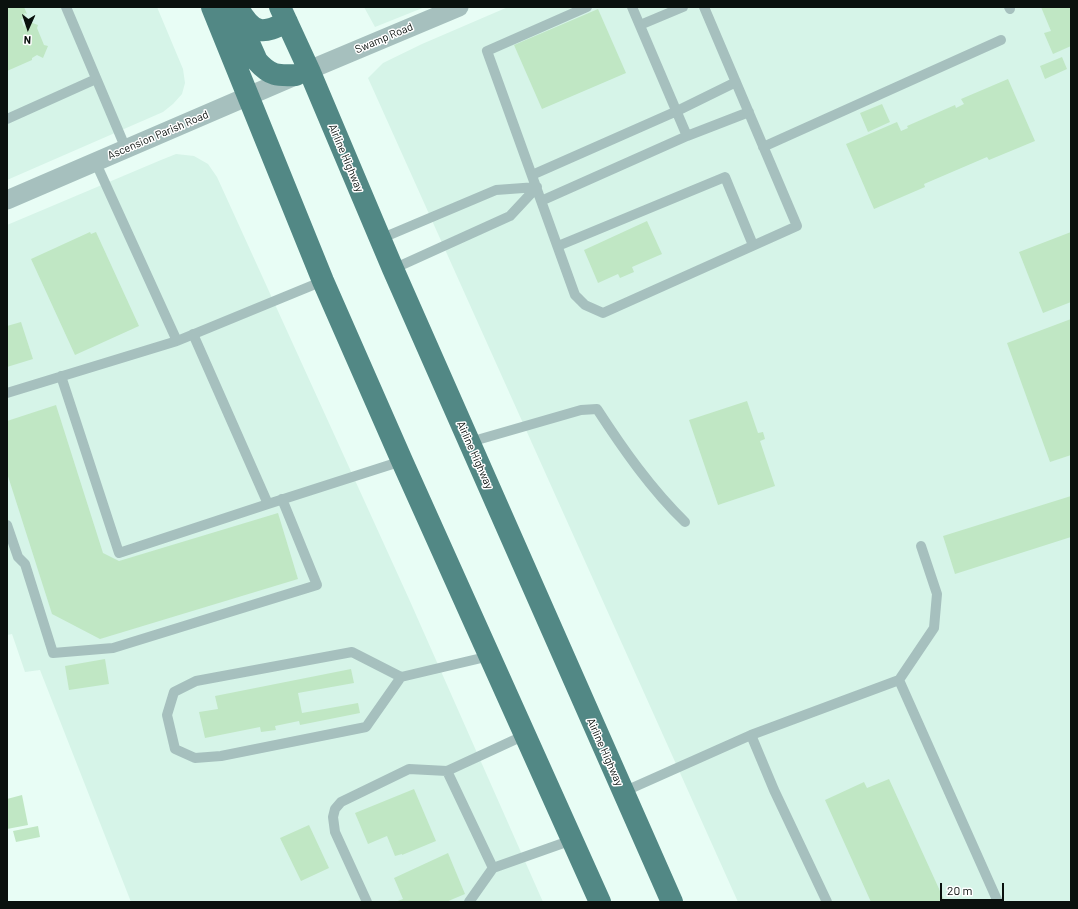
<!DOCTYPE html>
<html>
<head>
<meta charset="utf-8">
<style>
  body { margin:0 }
  #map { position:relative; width:1078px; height:909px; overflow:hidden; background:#e8fdf5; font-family:Barlow,sans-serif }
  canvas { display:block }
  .frame { position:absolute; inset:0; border:8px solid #0a110e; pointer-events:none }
  .north { position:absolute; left:8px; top:8px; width:40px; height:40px; -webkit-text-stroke:3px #fff; paint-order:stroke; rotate:183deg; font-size:11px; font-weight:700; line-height:16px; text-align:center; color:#0a110e }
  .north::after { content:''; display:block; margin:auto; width:14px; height:18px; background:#0a110e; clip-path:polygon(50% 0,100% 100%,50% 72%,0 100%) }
  .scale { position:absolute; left:940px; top:883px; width:64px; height:18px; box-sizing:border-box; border:2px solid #0a110e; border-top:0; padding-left:5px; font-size:12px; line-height:14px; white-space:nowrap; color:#0a110e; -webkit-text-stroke:3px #fff; paint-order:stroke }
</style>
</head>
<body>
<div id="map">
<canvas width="1078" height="909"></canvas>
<div class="frame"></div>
<div class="north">N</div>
<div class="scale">20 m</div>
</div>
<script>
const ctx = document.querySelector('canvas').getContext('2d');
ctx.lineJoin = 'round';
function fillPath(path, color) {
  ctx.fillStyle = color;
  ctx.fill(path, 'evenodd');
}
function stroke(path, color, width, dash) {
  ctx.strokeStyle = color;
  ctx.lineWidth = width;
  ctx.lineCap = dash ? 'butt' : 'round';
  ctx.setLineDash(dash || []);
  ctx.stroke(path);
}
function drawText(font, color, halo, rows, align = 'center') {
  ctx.font = font + ' Barlow,sans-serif';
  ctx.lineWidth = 3;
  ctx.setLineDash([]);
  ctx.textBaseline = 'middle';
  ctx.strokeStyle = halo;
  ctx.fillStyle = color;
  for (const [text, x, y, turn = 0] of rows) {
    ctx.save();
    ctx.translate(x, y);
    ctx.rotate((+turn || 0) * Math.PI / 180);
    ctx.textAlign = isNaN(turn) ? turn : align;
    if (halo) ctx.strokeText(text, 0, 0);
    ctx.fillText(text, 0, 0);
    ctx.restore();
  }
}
const built = new Path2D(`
  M7,7H157L183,69L185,83L182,94L173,104L163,112L7,180Z
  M364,7H425L375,27Z
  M508,7H1071V902H738L368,78L383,63L422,44Z
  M176,154L194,156L208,164L217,177L409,599L543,902H131L40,670L25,672L12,634L7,635V225L161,160Z`);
const building = new Path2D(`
  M7,7H24L27,14L24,13L26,18L21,19L24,27L27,21L38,25L37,28L44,45L48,46L43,58L37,55L32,58V60L7,71Z
  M1041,7H1071V46L1053,54L1044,33L1051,31Z
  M598,9L626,73L542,109L514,45Z
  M1062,57L1067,69L1045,79L1040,66Z
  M1008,79L1035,141L989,160L987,157L924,184L925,187L874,209L846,144L897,122L901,131L908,128L907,126L955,105L956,108L964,104L961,99Z
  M882,104L890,122L868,132L860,113Z
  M647,221L662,254L632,267L634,272L620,278L618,274L598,283L584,250Z
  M90,232L91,234L96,232L139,326L75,355L31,259Z
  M1071,232V302L1043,313L1019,252Z
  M1071,319V455L1050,462L1007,343Z
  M21,322L33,359L7,367V326Z
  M747,401L758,433L763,432L765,439L760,441L775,486L718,505L689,420Z
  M56,405L103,553L119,561L278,513L298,579L100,639L52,614L7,473V421Z
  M1071,496V537L955,574L943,536Z
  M105,659L109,684L69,690L65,666Z
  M351,669L354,683L298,693L302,713L358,703L360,713L300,725L299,721L275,726L276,730L261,732L260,727L205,738L199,712L218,709L215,696Z
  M889,779L945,902H871L825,800L864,782L867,788Z
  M414,789L436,841L402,855V854L395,856L387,836L368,844L355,813Z
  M22,795L28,825L7,829V799Z
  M309,825L329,868L301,881L280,838Z
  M38,826L40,837L16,842L13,831Z
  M448,853L465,894L446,902H395L403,899L394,878Z`);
const service = new Path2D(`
  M66,7L126,149
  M587,7L487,51L575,295L585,305L603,313L797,226L704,7
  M632,7L687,136
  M1009,7L1010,9
  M640,25L683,7
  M7,119L96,79
  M763,147L1001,40
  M95,161L177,341L323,281
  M532,175L677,111L736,82
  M541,201L687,136L749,112
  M380,239L496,190L537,187
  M558,246L725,177L753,245
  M393,269L510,216L537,187
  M193,334L268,504L402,461
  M61,376L119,553L268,504
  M7,393L177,341
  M470,442L581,410L597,409C623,449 651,489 685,522
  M7,525L18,557L25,564L53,653L113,648L317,585L282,499
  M401,677L366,727L221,756L195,758L175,749L167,715L174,692L196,681L352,652L401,677L490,656
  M899,680L934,628L937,594L921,546
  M525,735L447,771L493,868L572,840
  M751,735L899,680L998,902
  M623,792L751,735L774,790L827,902
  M367,902L335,832L333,817L335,809L341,802L409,769L447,771
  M469,902L493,868`);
const minor = new Path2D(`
  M7,200L309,70L459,7`);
const trunk = new Path2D(`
  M212,7L323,281L402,461L600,902
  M233,7L257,61C270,76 278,76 296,75
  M280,7L309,70L393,269L672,902
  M239,10C254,35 263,34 287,22`);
const streetNames = [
  ["Swamp Road",384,38,-23],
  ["Ascension Parish Road",158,135,-23],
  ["Airline Highway",346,158,67],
  ["Airline Highway",475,455,66],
  ["Airline Highway",605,752,66]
];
fillPath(built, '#d6f4e8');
fillPath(building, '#c0e7c4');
stroke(service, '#a6c0be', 10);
stroke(minor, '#a6c0be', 19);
stroke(trunk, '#528885', 22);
drawText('11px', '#0a110e', '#fff', streetNames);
</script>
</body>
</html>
